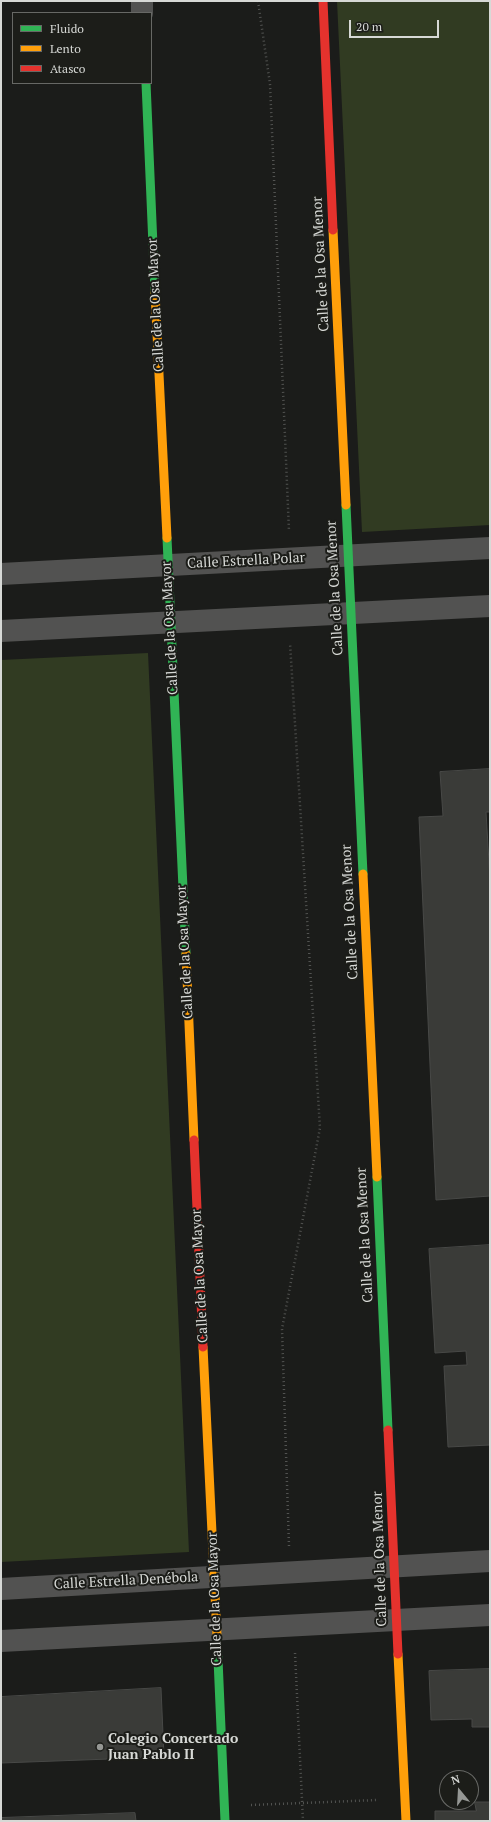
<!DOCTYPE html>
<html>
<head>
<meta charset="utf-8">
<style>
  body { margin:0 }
  #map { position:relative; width:491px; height:1822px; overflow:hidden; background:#1b1c1a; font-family:"PT Serif",serif }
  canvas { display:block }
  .frame { position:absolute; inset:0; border:2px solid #d7d9d6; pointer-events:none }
  .legend { position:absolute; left:12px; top:12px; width:140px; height:72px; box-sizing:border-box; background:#1c1d19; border:1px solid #676865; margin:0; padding:5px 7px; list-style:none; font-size:12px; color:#d7d9d6 }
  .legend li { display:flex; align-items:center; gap:8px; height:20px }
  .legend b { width:20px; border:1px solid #676865 }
  .north { position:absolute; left:439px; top:1770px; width:40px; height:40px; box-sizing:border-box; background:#1c1d19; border:1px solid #676865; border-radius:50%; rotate:342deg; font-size:11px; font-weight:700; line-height:16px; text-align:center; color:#d7d9d6 }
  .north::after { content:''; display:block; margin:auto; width:14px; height:18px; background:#959794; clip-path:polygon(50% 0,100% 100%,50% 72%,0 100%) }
  .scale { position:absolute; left:349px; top:20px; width:90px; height:18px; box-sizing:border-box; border:2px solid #d7d9d6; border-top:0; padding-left:5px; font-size:12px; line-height:14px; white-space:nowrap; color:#d7d9d6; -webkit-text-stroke:3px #1c1d19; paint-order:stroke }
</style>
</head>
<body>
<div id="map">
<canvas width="491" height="1822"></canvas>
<div class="frame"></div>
<ul class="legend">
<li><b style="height:5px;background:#30b455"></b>Fluido</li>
<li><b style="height:5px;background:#ff9f0a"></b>Lento</li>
<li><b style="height:5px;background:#e5322d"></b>Atasco</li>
</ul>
<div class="north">N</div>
<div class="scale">20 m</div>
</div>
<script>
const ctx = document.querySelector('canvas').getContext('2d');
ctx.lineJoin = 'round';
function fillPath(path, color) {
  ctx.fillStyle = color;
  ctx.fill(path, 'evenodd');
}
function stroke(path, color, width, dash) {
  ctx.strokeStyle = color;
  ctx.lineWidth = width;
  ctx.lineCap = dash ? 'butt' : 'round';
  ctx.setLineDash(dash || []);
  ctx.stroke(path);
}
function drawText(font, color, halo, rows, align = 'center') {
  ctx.font = font + ' "PT Serif",serif';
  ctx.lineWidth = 4;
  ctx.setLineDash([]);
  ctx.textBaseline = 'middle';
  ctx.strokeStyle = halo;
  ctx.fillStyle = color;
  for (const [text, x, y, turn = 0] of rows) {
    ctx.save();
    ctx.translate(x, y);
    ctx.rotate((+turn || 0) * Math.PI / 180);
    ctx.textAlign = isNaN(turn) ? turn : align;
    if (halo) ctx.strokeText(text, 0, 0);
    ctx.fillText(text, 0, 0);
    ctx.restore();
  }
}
const green = new Path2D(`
  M337,1H490V525L362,532Z
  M148,653L189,1552L1,1562V660Z`);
const building = new Path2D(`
  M490,769V812H486L490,880V1196L436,1200L419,817L443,816L440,772Z
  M490,1245V1445L448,1447L444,1366L467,1365L466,1351L435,1353L429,1249Z
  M490,1669V1727H472V1719L431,1720L429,1671Z
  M161,1688L164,1757L1,1763V1697Z
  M475,1802H490V1821H435V1811H476Z
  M135,1813L136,1821H1V1818Z`);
const path = new Path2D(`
  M258,1L270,84L289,531
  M289,1546L282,1329L320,1128L290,643
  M295,1653L303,1821
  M251,1805L378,1800`);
const street = new Path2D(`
  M142,1V13
  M1,574L490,548
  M1,631L490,606
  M1,1589L490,1561
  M1,1641L490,1615`);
const fast = new Path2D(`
  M146,83L155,292
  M346,505L363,874
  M167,538L186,954
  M377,1177L388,1430
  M217,1636L225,1821`);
const slow = new Path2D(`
  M333,230L346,505
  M155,292L167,538
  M363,874L377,1177
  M186,954L194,1140
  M203,1347L217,1636
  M398,1654L406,1821`);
const jam = new Path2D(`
  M323,1L333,230
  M194,1140L203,1347
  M388,1430L398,1654`);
const markers = [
  [100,1747,4,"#959794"]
];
const streetNames = [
  ["Calle de la Osa Menor",321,264,-93],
  ["Calle de la Osa Mayor",156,305,-93],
  ["Calle Estrella Polar",246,561,-3],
  ["Calle de la Osa Menor",335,588,-93],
  ["Calle de la Osa Mayor",170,628,-93],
  ["Calle de la Osa Menor",350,912,-93],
  ["Calle de la Osa Mayor",185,952,-93],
  ["Calle de la Osa Menor",365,1235,-93],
  ["Calle de la Osa Mayor",200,1276,-93],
  ["Calle de la Osa Menor",380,1559,-92],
  ["Calle Estrella Denébola",126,1581,-3],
  ["Calle de la Osa Mayor",215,1599,-92]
];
const poiNames = [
  ["Colegio Concertado",108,1739],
  ["Juan Pablo II",108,1755]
];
fillPath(green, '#313b22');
fillPath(building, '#3a3b38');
stroke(building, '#484947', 1);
stroke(path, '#525351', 2.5, [1, 3]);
stroke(street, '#525251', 22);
stroke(fast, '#30b455', 9);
stroke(slow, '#ff9f0a', 9);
stroke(jam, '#e5322d', 9);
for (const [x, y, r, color] of markers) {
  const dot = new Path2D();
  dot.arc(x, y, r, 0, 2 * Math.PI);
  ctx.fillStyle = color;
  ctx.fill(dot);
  stroke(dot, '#1c1d19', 1.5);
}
drawText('14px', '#d7d9d6', '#1c1d19', streetNames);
drawText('bold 14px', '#d7d9d6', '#1c1d19', poiNames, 'left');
</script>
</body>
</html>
